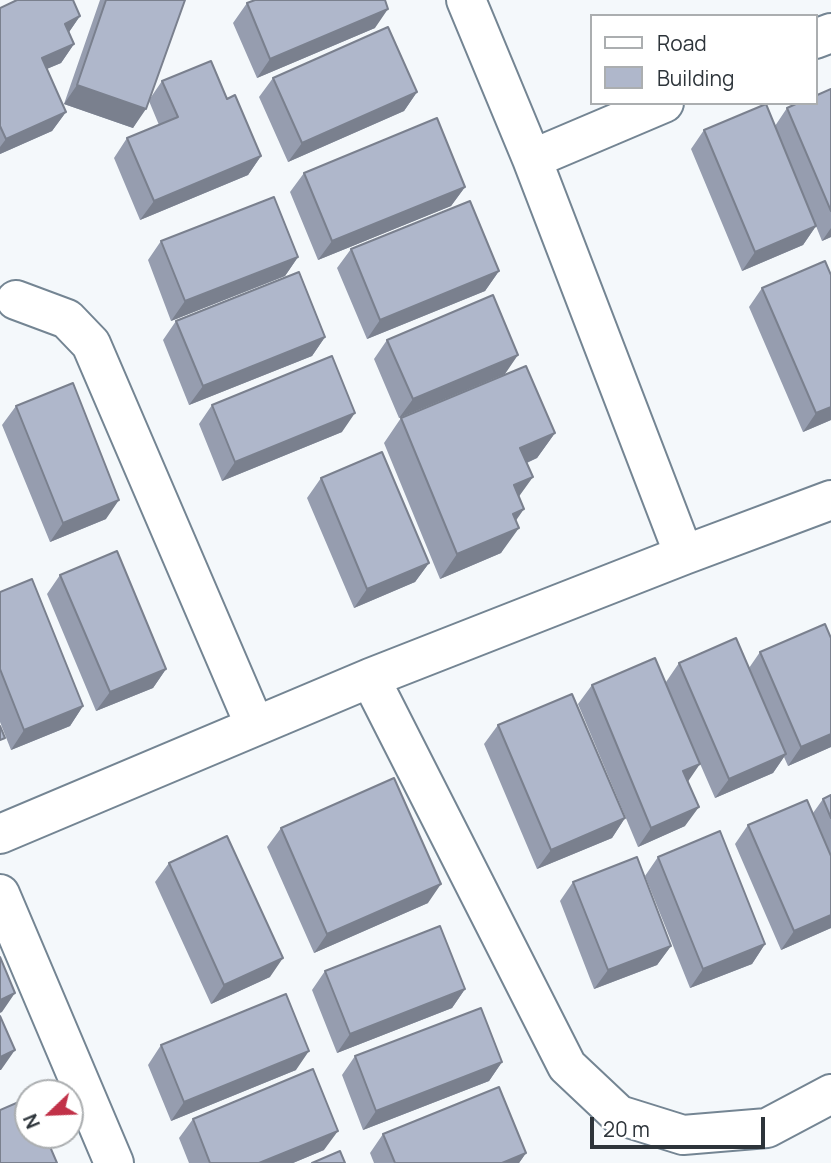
<!DOCTYPE html>
<html>
<head>
<meta charset="utf-8">
<style>
  body { margin:0 }
  #map { position:relative; width:831px; height:1163px; overflow:hidden; background:#f4f8fb; font-family:Manrope,sans-serif }
  canvas { display:block }
  .legend { position:absolute; left:590px; top:14px; width:228px; height:91px; box-sizing:border-box; background:#fff; border:2px solid #abaeb0; margin:0; padding:9px 12px; list-style:none; font-size:21px; color:#2d343a }
  .legend li { display:flex; align-items:center; gap:14px; height:35px }
  .legend b { width:35px; border:2px solid #abaeb0 }
  .north { position:absolute; left:14px; top:1079px; width:70px; height:70px; box-sizing:border-box; background:#fff; border:2px solid #abaeb0; border-radius:50%; rotate:247deg; font-size:19px; font-weight:700; line-height:28px; text-align:center; color:#2d343a }
  .north::after { content:''; display:block; margin:auto; width:24px; height:32px; background:#c13148; clip-path:polygon(50% 0,100% 100%,50% 72%,0 100%) }
  .scale { position:absolute; left:590px; top:1117px; width:175px; height:32px; box-sizing:border-box; border:4px solid #2d343a; border-top:0; padding-left:9px; font-size:21px; line-height:24px; white-space:nowrap; color:#2d343a; -webkit-text-stroke:5px #fff; paint-order:stroke }
</style>
</head>
<body>
<div id="map">
<canvas width="831" height="1163"></canvas>
<ul class="legend">
<li><b style="height:9px;background:#fff"></b>Road</li>
<li><b style="height:19px;background:#afb7cb"></b>Building</li>
</ul>
<div class="north">N</div>
<div class="scale">20 m</div>
</div>
<script>
const ctx = document.querySelector('canvas').getContext('2d');
ctx.lineJoin = 'round';
function stroke(path, color, width, dash) {
  ctx.strokeStyle = color;
  ctx.lineWidth = width;
  ctx.lineCap = dash ? 'butt' : 'round';
  ctx.setLineDash(dash || []);
  ctx.stroke(path);
}
function fillPath(path, color) {
  ctx.fillStyle = color;
  ctx.fill(path, 'evenodd');
}
const minor = new Path2D(`
  M466,0L532,159L684,555
  M815,39L831,33
  M532,159L664,103
  M16,300L67,319L91,344L255,726
  M370,678L567,1066L619,1115L683,1135L767,1128L831,1094
  M0,834L370,678L684,555L831,500
  M0,894L114,1163`);
const wall = new Path2D(`
  M100,0H185L149,100L162,81L227,99L261,156L248,175L140,220L114,158L127,138L159,125L149,101L133,128L64,104Z
  M247,3L375,28L257,78L233,23Z
  M0,8L80,16L69,32L74,44L61,63L46,69L66,112L52,131L0,154Z
  M273,78L417,92L404,111L288,162L259,97Z
  M831,89V237L822,241L816,226L803,245L742,271L691,149L704,130L775,126L787,108Z
  M304,173L465,187L451,206L318,260L290,192Z
  M161,241L298,257L285,276L171,321L148,260Z
  M351,249L499,271L485,291L367,339L337,268Z
  M831,273V420L803,432L749,307L762,288Z
  M176,321L325,337L312,356L189,405L163,340Z
  M387,340L505,374L399,418L374,359Z
  M212,405L342,432L222,481L199,424Z
  M16,406L106,519L50,542L2,425Z
  M401,418L555,433L537,458L527,463L519,497L516,521L501,553L440,579L384,443Z
  M321,478L429,563L415,582L354,608L307,498Z
  M60,575L166,669L153,688L96,711L47,594Z
  M0,592L83,706L70,726L11,750L0,722Z
  M831,638V747L788,766L784,757L773,773L715,798L691,743L685,826L638,847L578,704L592,685L666,682L679,663L749,668L760,652Z
  M498,725L625,818L612,838L537,869L484,744Z
  M831,795V928L781,950L735,844L748,825L813,813L823,799Z
  M281,828L428,903L314,953L267,847Z
  M658,857L765,944L752,964L690,988L645,876Z
  M169,863L270,977L211,1004L155,882Z
  M573,882L671,946L657,965L594,989L560,901Z
  M325,971L465,989L452,1008L337,1053L312,990Z
  M161,1045L296,1070L171,1121L148,1065Z
  M355,1056L502,1062L489,1081L363,1130L342,1075Z
  M193,1119L324,1150L293,1163H189L179,1138Z
  M383,1134L526,1153L519,1163H374L370,1153Z`);
const shadedWall = new Path2D(`
  M388,9L375,28L257,78L270,59Z
  M80,16L67,35L65,24Z
  M74,44L61,63L28,77L42,58Z
  M77,85L146,109L133,128L64,104Z
  M417,92L404,111L288,162L302,143Z
  M66,112L52,131L0,154V147L6,139Z
  M261,156L248,175L140,220L154,201Z
  M465,187L451,206L318,260L332,241Z
  M816,226L803,245L742,271L755,252Z
  M831,228V237L822,241Z
  M298,257L285,276L171,321L185,301Z
  M499,271L485,291L367,339L380,320Z
  M325,337L312,356L189,405L203,386Z
  M518,355L505,374L399,418L413,399Z
  M831,407V420L803,432L816,413Z
  M355,413L342,432L222,481L235,462Z
  M555,433L537,458L503,473L520,448Z
  M533,477L515,502L514,485Z
  M119,500L106,519L50,542L63,523Z
  M524,509L508,532L519,528L501,553L440,579L457,554L513,514Z
  M429,563L415,582L354,608L367,589Z
  M166,669L153,688L96,711L110,692Z
  M83,706L70,726L11,750L24,730Z
  M831,734V747L788,766L801,747Z
  M786,754L773,773L715,798L729,779Z
  M700,764L687,783L683,771Z
  M699,807L685,826L638,847L651,828Z
  M625,818L612,838L537,869L551,850Z
  M441,884L428,903L314,953L327,934Z
  M831,915V928L781,950L794,931Z
  M765,944L752,964L690,988L703,969Z
  M671,946L657,965L594,989L608,970Z
  M283,958L270,977L211,1004L224,985Z
  M465,989L452,1008L337,1053L350,1034Z
  M15,993L2,1012L0,1013V1000Z
  M15,1050L1,1070H0V1057Z
  M309,1051L296,1070L171,1121L184,1102Z
  M502,1062L489,1081L363,1130L376,1111Z
  M338,1131L324,1150L293,1163H259Z
  M526,1153L519,1163H502Z`);
const building = new Path2D(`
  M17,0H73L80,16L65,24L74,44L42,58L66,112L6,139L0,126V8Z
  M106,0H185L146,109L77,85Z
  M255,0H385L388,9L270,59L247,3Z
  M388,27L417,92L302,143L273,78Z
  M211,61L227,99L235,95L261,156L154,201L127,138L178,117L162,81Z
  M831,89V211L787,108L798,103H815V96Z
  M766,104L816,226L755,252L704,130Z
  M437,118L465,187L332,241L304,173Z
  M274,197L298,257L185,301L161,241Z
  M470,201L499,271L380,320L351,249Z
  M825,261L831,275V407L816,413L762,288Z
  M299,272L325,337L203,386L176,321Z
  M493,295L518,355L413,399L387,340Z
  M332,356L355,413L235,462L212,405Z
  M526,366L555,433L520,448L533,477L514,485L524,509L513,514L519,528L457,554L401,418Z
  M73,383L119,500L63,523L16,406Z
  M382,452L429,563L367,589L321,478Z
  M117,551L166,669L110,692L60,575Z
  M32,579L83,706L24,730L0,669V592Z
  M825,624L831,638V734L801,747L760,652Z
  M736,638L786,754L729,779L679,663Z
  M655,658L700,764L683,771L699,807L651,828L592,685Z
  M572,694L625,818L551,850L498,725Z
  M0,726L5,738L0,740Z
  M394,778L441,884L327,934L281,828Z
  M831,795V818L823,799Z
  M807,800L831,856V915L794,931L748,825Z
  M720,831L765,944L703,969L658,857Z
  M227,836L283,958L224,985L169,863Z
  M637,857L671,946L608,970L573,882Z
  M440,926L465,989L350,1034L325,971Z
  M0,957L15,993L0,1000Z
  M286,994L309,1051L184,1102L161,1045Z
  M481,1008L502,1062L376,1111L355,1056Z
  M0,1016L15,1050L0,1057Z
  M313,1069L338,1131L259,1163H210L193,1119Z
  M499,1087L526,1153L502,1163H395L383,1134Z
  M28,1098V1135H45L57,1163H0V1110Z
  M340,1151L345,1163H312Z`);
stroke(minor, '#748593', 42);
stroke(minor, '#fff', 38);
fillPath(wall, '#969daf');
fillPath(shadedWall, '#7a808e');
fillPath(building, '#afb7cb');
stroke(building, '#7a808e', 2);
</script>
</body>
</html>
